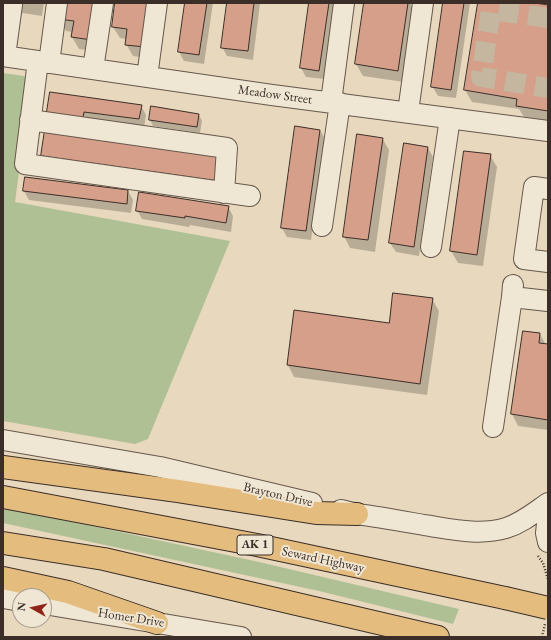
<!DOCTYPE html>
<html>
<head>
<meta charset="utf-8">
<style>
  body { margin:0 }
  #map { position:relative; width:551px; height:640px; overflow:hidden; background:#e8d8bd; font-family:"EB Garamond",serif }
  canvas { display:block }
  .frame { position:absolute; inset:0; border:4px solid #3b2e28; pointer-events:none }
  .north { position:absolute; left:12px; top:588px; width:40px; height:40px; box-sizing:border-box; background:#f0e6d4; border:1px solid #a89c8f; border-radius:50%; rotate:278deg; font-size:11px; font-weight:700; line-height:16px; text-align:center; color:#3b2e28 }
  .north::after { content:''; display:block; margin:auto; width:14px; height:18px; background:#8f2418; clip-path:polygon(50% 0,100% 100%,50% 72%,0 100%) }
</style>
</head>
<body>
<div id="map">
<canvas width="551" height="640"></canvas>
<div class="frame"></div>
<div class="north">N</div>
</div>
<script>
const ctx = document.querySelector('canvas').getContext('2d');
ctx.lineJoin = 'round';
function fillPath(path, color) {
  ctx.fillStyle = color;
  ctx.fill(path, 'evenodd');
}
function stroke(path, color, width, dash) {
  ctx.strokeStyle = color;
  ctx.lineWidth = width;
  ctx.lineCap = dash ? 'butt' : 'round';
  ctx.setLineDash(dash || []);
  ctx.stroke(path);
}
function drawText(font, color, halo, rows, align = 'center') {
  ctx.font = font + ' "EB Garamond",serif';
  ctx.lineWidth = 4;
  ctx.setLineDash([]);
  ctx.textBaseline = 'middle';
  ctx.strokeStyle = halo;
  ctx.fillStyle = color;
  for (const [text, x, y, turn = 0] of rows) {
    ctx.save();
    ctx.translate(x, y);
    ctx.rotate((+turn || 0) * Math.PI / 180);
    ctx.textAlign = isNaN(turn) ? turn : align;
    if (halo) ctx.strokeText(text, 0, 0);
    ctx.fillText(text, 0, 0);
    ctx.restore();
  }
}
const green = new Path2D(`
  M3,73L24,76L31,83L15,202L230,241L148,439L135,444L3,421Z
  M3,508L102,528L259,562L459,609L453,624L319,591L3,523Z`);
const shadow = new Path2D(`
  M3,3H44L42,16L3,10Z
  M61,3L98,51L79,49L72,37L73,32L66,31L59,19Z
  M116,3L152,59L133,56L126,44L127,39L120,38L113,27Z
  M186,3H213L204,64L184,61L179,52Z
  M228,3H260L253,60L227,56L222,47Z
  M310,3H335L324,79L306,77L301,68Z
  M365,3H410L414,11L404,82L363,76L356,64Z
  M444,3H470L456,98L438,96L432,86Z
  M479,3H529L548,6V121L524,117L519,109L472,102L465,90Z
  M51,93L141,106L146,115L144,128L53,126Z
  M199,115L202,121L200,133L153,126L150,120Z
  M320,130L325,139L311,240L287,237L282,228Z
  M382,138L389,150L375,252L350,248L344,236Z
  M428,148L433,157L419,256L396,252L390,243Z
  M465,152L490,155L497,167L483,266L458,263L451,251Z
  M42,155L221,156L225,192L49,167Z
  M24,191H128L133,200L131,213L29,200Z
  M228,207L233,216L231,232L190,225L189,227L142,219L137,210Z
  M432,299L439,311L427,395L294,377L288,365L390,325Z
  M540,334L546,345L548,346V430L518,426L512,414Z`);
const building = new Path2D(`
  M60,3H97L92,40L71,37L74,21L58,19Z
  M115,3H152L146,47L125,45L127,29L112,27Z
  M185,3H207L199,55L178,52Z
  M227,3H254L248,51L221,48Z
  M309,3H329L319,71L300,68Z
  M364,3H408L398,71L355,64Z
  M443,3H464L451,90L431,87Z
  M478,3H535L548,5V111L516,106L517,99L464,90Z
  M50,92L142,105L139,119L84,112L82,123L46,118Z
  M151,106L199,114L197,127L149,120Z
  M295,126L320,130L306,231L281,228Z
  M45,130L222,155L218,181L41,156Z
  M357,134L383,138L368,240L343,237Z
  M404,143L428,147L414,247L389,243Z
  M464,151L491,154L477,255L450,251Z
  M25,177L128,190L127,204L23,191Z
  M139,192L229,206L226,223L185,216V218L136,211Z
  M393,293L433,298L420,384L287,365L294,310L389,323Z
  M523,331L540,333L539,343L548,344V420L511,414Z`);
const minorTunnel = new Path2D(`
  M548,18L491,10L481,77L548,88`);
const path = new Path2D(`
  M538,556L543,563L548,579
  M542,637L545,624`);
const minor = new Path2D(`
  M3,56L272,95L548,131
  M5,56L12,5
  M38,61L25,164L250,196
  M49,63L57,3
  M93,69L103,3
  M147,77L157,3
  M331,102L344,3
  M408,112L423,3
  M30,120L227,148L224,193
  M548,189L534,187L524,259L548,262
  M322,226L340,103
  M431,247L450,118
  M513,285L512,297L548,301
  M493,427L512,297
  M3,440L160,467L312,503
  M341,510L357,514C379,517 401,521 424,525C451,529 479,536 506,528C522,523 535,512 548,503
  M548,514L546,533L548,542
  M3,598L20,601
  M44,604L241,637`);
const highway = new Path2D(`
  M3,467L178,491L316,513L357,514
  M3,497L257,545L505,598
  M3,543L104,559L438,637
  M3,578L68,592L157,623`);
const highwayBridge = new Path2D(`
  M505,598L548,608`);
const shields = [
  [255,545,36]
];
const shieldNames = [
  ["AK 1",255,545]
];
const streetNames = [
  ["Meadow Street",275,95,8],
  ["Brayton Drive",278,495,13],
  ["Seward Highway",323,560,12],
  ["Homer Drive",131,618,9]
];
fillPath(green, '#b0c095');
fillPath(shadow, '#0003');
fillPath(building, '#d69f89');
stroke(building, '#3b2e28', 1);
stroke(minorTunnel, '#c5b69f', 20, [20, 10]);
stroke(minor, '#66584d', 22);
stroke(highway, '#3b2e28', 24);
stroke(path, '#3b2e28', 2.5, [1, 2]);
stroke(minor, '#f0e6d4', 20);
stroke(highway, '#e4bc7e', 22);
stroke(highwayBridge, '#3b2e28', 24, []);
stroke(highwayBridge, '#e4bc7e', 22);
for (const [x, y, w] of shields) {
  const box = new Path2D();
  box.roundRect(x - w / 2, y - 10, w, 20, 3);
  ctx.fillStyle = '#f0e6d4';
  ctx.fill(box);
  stroke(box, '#3b2e28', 1);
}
drawText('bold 12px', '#3b2e28', null, shieldNames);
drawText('13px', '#3b2e28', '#f0e6d4', streetNames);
</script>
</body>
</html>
